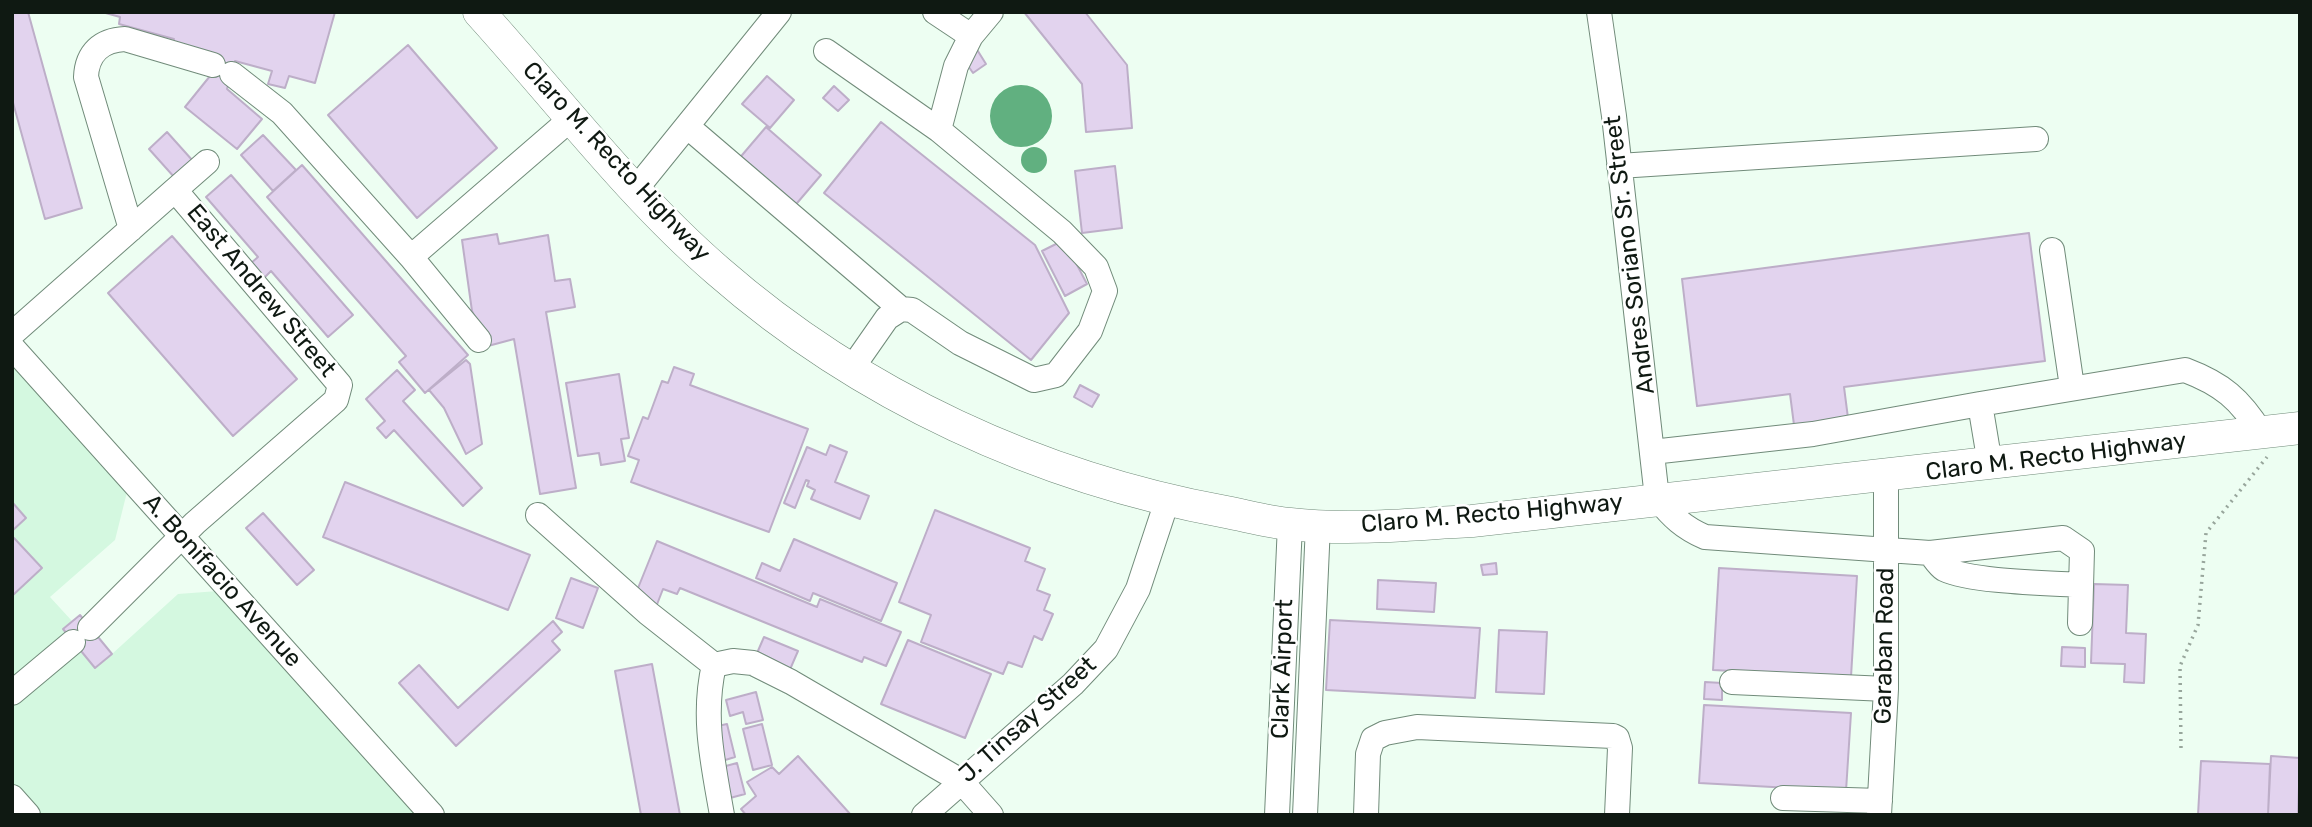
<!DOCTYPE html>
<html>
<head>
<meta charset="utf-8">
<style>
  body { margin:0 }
  #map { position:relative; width:2312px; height:827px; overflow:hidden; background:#edfef2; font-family:Rubik,sans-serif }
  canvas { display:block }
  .frame { position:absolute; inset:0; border:14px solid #0f1912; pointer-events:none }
</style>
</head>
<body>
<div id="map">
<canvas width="2312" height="827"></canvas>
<div class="frame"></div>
</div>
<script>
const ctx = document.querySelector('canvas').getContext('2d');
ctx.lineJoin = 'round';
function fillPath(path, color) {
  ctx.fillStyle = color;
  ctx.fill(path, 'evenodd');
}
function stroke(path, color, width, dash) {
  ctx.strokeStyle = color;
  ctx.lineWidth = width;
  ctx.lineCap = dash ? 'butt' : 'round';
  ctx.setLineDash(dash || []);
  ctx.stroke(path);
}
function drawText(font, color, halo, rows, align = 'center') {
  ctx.font = font + ' Rubik,sans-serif';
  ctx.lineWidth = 5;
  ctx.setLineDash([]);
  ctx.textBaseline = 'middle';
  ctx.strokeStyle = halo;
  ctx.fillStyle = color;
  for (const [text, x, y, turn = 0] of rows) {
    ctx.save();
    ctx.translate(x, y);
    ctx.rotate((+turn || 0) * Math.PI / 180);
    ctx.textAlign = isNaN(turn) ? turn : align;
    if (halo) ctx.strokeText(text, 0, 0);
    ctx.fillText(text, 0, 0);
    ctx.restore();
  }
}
const built = new Path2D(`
  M12,360L128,488L115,540L50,597L72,621L80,615L112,654L178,594L218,591L420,815H12Z`);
const water = new Path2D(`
  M990 116a31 31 0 1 1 62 0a31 31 0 1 1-62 0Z
  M1021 160a13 13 0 1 1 26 0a13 13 0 1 1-26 0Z`);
const building = new Path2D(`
  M12,12H28L82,208L45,219L12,99Z
  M102,12H335L315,83L289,76L285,88L268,84L272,71L235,61L227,89L262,119L237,149L185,107L210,76L173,42L174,39L119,24L120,17Z
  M1024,12H1085L1127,65L1132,128L1086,132L1082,84Z
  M408,45L497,148L417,218L328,115Z
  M976,48L986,64L973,73L962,57Z
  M767,76L794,100L770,128L742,104Z
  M834,86L849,100L838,111L823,98Z
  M881,122L1035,245L1069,313L1031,360L824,193Z
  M766,127L821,175L792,209L737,161Z
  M167,132L193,161L175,178L149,149Z
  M263,135L296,170L273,191L241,155Z
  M302,165L468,355L425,393L399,362L406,356L267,197Z
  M1115,166L1122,228L1082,233L1075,171Z
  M231,175L353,315L328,337L271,271L263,279L250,264L258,257L206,197Z
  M2029,233L2045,361L1844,387L1848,418L1794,425L1790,394L1697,406L1682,279Z
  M497,234L499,244L548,235L555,281L570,279L575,307L546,312L576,488L540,494L514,339L488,346L472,311L462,240Z
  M172,236L297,379L233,436L108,293Z
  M1064,240L1087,284L1065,296L1042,251Z
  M466,360L470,364L482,444L466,454L444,408L429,390Z
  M674,367L694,374L690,385L808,429L769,532L631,482L639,460L628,456L643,417L648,419L662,381L668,383Z
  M397,370L415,390L403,401L482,488L463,506L394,430L386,438L377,428L385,421L366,399Z
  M619,374L629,438L621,439L625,461L601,465L599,453L578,456L566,383Z
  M1080,385L1099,395L1092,407L1074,397Z
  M830,445L847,452L835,482L869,496L860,519L811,499L815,490L807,486L809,481L806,480L795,508L784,503L807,447L826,455Z
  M345,482L530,555L508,610L323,537Z
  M12,502L26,518L12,531Z
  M935,510L1030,548L1025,561L1045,569L1037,590L1050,595L1044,610L1053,614L1042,640L1034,636L1022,667L1008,662L1003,674L921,642L931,615L899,602Z
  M263,513L314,570L297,585L246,528Z
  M14,538L42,568L12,596V540Z
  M794,539L897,583L881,621L813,593L810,601L756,578L762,563L780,571Z
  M657,541L817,607L820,599L901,632L886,666L864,657L862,662L680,588L677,594L663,589L656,607L634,598Z
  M1496,563L1497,574L1483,575L1481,565Z
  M1719,568L1857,576L1851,677L1713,670Z
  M571,578L598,588L583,628L556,618Z
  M1378,580L1436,583L1434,612L1377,609Z
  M2094,584L2128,585L2126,633L2146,634L2144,683L2124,682L2125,664L2091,663Z
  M80,615L112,654L95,668L63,629Z
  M1330,620L1480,628L1475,698L1326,690Z
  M553,621L562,632L552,641L560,650L456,746L399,683L419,665L458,708Z
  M1499,630L1547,632L1544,694L1496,692Z
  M764,637L798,651L788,674L754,660Z
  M908,640L991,674L965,738L881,704Z
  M2062,647L2085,648V667L2061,666Z
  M652,664L680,815H641L615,671Z
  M1705,682L1722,683V700L1704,699Z
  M756,692L763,720L746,724L743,712L730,716L726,700Z
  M1704,705L1851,713L1846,791L1699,783Z
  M727,724L735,757L722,761L713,727Z
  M762,724L772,765L753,770L743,729Z
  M798,756L851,815H746L741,809L756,796L747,782L772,767L779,774Z
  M2271,756L2300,758L2298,815H2268Z
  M2201,761L2270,764L2268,815H2198Z
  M737,763L745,794L730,798L722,767Z`);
const path = new Path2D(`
  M2181,748L2180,666L2198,625L2206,533L2267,457`);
const minor = new Path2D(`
  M935,12L971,36L956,66L939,130
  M1599,12L1614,116L1657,498C1672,517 1684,528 1705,537L1930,553L2063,538L2082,551L2080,623
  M971,36L991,12
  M826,51L939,130L1062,232L1096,267L1105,291L1090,331L1056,375L1034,380L960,343L912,310L901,309L887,318L850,371
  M232,74L282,113L411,257L573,117
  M688,127L901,309
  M1619,166L2036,139
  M636,189L779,12
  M175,190L207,162
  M131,229L86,77C87,53 101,40 125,39L213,65
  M2052,250L2072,387
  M411,257L479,340
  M12,334L175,190L340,385L336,400L195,523L90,628
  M12,347L432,815
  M1980,404L2185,370C2222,384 2240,399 2261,433
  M1652,452L1813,434L1980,404L1990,464
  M538,515L648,613L714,665L733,661L753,663L791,682L961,781L991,815
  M1930,553C1934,558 1939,566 1944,569C1972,582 2048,583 2081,585
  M714,665C702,717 713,763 722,815
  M1732,682L1886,689
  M12,693L73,642
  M12,797L28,815
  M1783,798L1880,801
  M924,815L1073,684L1106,649L1138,589L1167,501
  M1277,815L1290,524
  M1305,815L1318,525
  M1366,815L1368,754L1373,739L1385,733L1417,727L1613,736L1617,738L1620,748L1617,815
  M1879,815L1886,689V476`);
const major = new Path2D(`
  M479,12C557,98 630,195 718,271C861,396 1040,478 1226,512C1247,516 1269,522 1290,524C1351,531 1411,524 1472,521L2300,428`);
const streetNames = [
  ["Claro M. Recto Highway",616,162,47],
  ["Andres Soriano Sr. Street",1630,255,-97],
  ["East Andrew Street",261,291,50],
  ["Claro M. Recto Highway",2056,457,-7],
  ["Claro M. Recto Highway",1492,514,-5],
  ["A. Bonifacio Avenue",222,581,48],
  ["Garaban Road",1885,646,-89],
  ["Clark Airport",1283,669,-88],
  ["J. Tinsay Street",1028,720,-42]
];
fillPath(built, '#d4f8e0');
fillPath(water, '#61b080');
fillPath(building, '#e2d3ee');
stroke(building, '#bdaec8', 2);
stroke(minor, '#718b7a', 26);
stroke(major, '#718b7a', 33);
stroke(path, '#98a69c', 3.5, [2, 5]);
stroke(minor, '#fff', 24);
stroke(major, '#fff', 32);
drawText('24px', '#0f1912', '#fff', streetNames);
</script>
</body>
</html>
